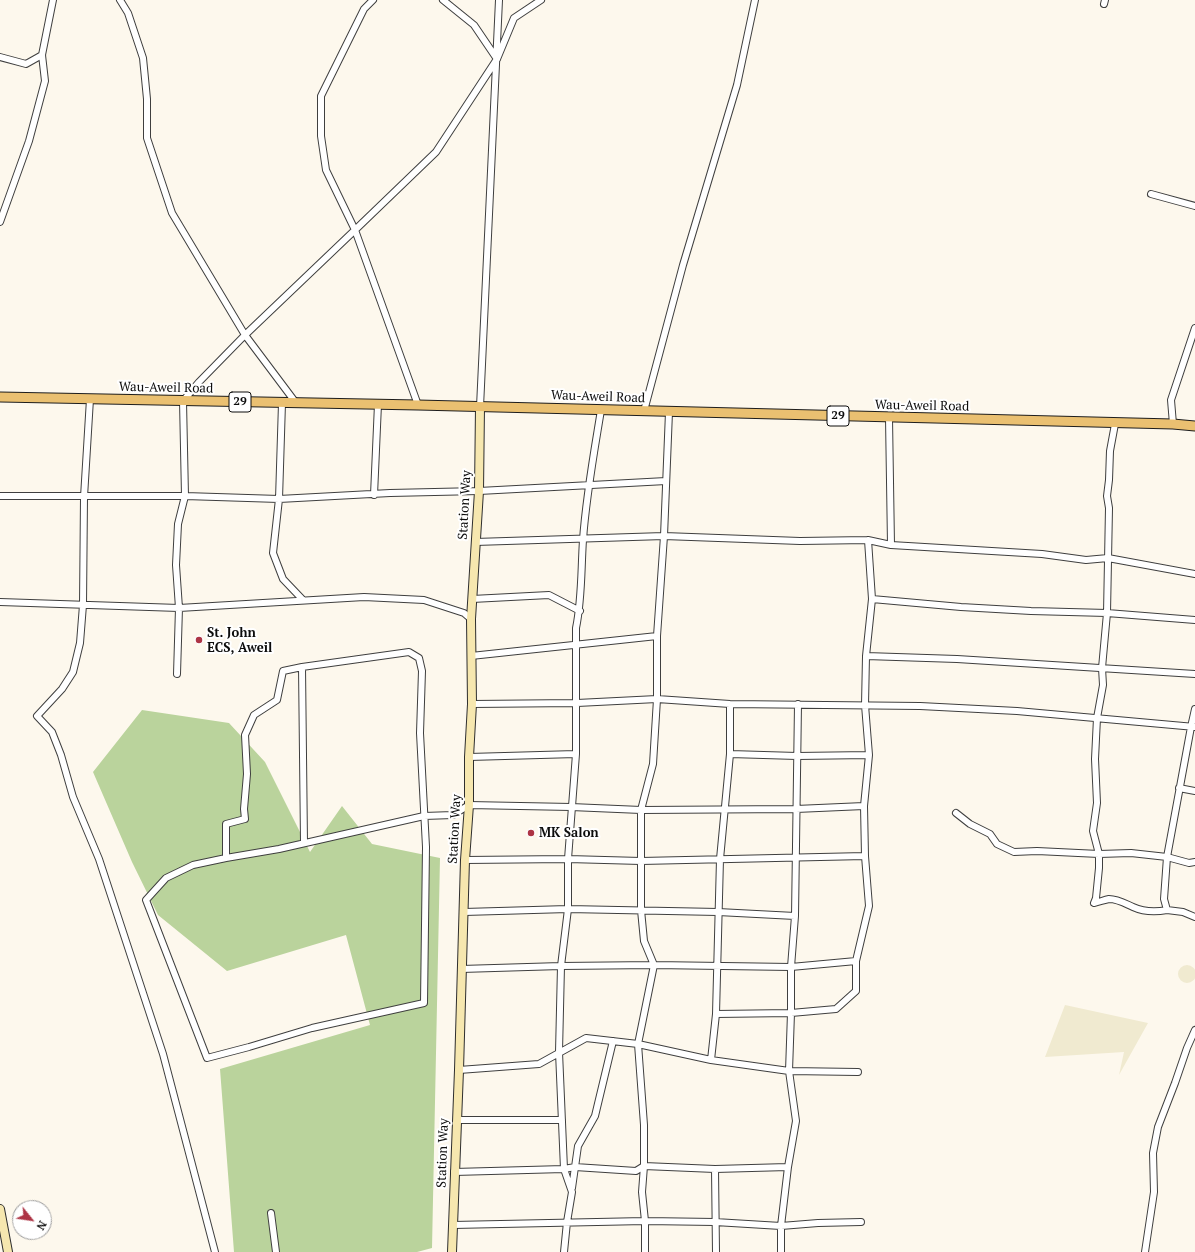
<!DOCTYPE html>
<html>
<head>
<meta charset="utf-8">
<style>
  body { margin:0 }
  #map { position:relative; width:1195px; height:1252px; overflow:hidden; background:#fdf8ed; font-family:"PT Serif",serif }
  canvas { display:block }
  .north { position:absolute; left:12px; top:1200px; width:40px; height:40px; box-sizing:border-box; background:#fff; border:1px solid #9e9e9e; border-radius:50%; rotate:120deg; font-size:11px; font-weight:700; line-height:16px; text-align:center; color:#0c0c0c }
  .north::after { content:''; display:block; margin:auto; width:14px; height:18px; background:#ad3445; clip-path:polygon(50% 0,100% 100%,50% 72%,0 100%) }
</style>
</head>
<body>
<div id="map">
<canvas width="1195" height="1252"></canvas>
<div class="north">N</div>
</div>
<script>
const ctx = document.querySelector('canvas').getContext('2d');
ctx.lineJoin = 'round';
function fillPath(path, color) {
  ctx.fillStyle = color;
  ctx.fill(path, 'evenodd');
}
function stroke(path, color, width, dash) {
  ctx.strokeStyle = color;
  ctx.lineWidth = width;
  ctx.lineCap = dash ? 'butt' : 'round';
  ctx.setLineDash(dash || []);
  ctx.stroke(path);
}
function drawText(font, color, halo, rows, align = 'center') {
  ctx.font = font + ' "PT Serif",serif';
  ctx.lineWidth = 4;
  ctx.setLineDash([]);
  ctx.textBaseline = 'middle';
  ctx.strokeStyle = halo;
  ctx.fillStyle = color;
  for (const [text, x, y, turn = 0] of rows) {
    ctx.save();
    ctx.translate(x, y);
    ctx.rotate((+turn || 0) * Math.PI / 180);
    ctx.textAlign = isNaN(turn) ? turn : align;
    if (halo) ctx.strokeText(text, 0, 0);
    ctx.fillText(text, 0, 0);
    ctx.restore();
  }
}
const farmland = new Path2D(`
  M1178 974a9 9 0 1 1 18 0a9 9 0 1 1-18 0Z
  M1065,1005L1148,1023L1119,1075L1124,1052L1045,1057Z`);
const forest = new Path2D(`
  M142,710L229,723L265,762L310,852L342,806L372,844L440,858L432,1248L417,1252H234L220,1069L370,1025L346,935L227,971L158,915L132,862L93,772Z`);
const street = new Path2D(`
  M120,0L128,13L143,58L147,99V138L172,213L245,335L199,382L183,401L185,496L178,524L176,565L179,608L177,674
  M443,0L474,25L497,59
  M1104,4L1105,0
  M0,57L26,64L42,55
  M1151,194L1195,206
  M0,222L29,141L45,81L42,55L53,0
  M90,399L84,497L83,605L80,643L73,672L62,689L37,716L52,732L61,755L73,797L99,859L163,1054L215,1252
  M282,403L279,499L273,553L283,579L303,600
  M296,403L245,335L355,230L326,170L321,136V96L364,9L373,0
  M418,405L355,230L436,152L497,59L514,18L541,0
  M480,407L499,0
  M644,411L683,265L737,85L755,0
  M889,418L891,545
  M1115,424L1110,451L1109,480L1107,496L1109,508L1107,613L1102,668L1103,685L1097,718L1095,759L1097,803L1093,831L1099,854V868L1096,898L1094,903C1099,902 1104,900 1109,899C1118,899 1126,904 1133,907C1144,912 1156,912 1167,910
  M1173,424L1171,400L1195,328
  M374,495L378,404
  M0,496H185L279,499L390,493L479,491L666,481
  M475,542L664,536L800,541L868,540L891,545L1042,554L1086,560L1108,558L1195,574
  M472,599L549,595L580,611
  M872,599L961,607L1031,611L1107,613L1195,620
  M0,602L179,608L364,597L424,600L464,613L471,619
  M471,656L657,636
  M866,656L957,659L1195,674
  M302,667L283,671L277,700L254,715L245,735L247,774L244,809L245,819L226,824V858L193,865L166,878L146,900L207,1058L249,1047L312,1028L424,1003L426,847L420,733L422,671L419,658L409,652L302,667L304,843
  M472,704L577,703L657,699L730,704L920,706L1017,711L1195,727
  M1195,709L1191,727L1167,857L1164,899L1167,910L1183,912L1195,917
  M730,754L797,756L869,755
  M469,757L576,754
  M1179,788L1195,791
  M956,813L970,824L990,834L997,844L1014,852L1037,851L1099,854L1131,853L1167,857L1189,863L1195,862
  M226,858L279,849L424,816L453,815L469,805L571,807L641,810L796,809L864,806
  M465,860L568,859L641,861L865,856
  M464,912L568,909L718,912L795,916
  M461,969L561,966L654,965L791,967L856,961
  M716,1014L791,1013L836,1009L856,991V961L869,906L865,856L864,806L869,755L865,705L866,656L872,599L868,540
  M711,1060L716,1014L720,859L730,754V704
  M459,1070L539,1064L586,1038L638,1044L711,1060L789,1071L858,1072
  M457,1120H562
  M715,1169L716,1252
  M454,1172L564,1169L575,1167L636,1171L644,1166L715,1169L788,1167
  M572,1188L578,1146L595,1116L613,1041
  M271,1213L276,1252
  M453,1225L645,1221L715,1222L781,1226L818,1223L861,1222
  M564,1252L567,1222L572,1192L564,1169L559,1052L561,966L568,909V859L576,754V628C582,599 581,570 583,540C586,496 594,453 601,410
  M645,1252V1221L642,1192L644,1166V1125L638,1044L654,965L644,941L641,910V810L653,764L657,699V636L664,536L669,412
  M781,1252V1226L788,1167L796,1121L789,1071L791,1013V967L795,916L798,704
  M1145,1252L1154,1192L1153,1153L1158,1127L1175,1083L1187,1048L1195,1030`);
const secondary = new Path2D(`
  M0,1209L8,1252
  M452,1252L459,1070L465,860L469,805V757L472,704L471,619L479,491L480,407`);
const primary = new Path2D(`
  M0,397L418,405L1173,424L1195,426`);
const markers = [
  [199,640,4,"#ad3445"],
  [531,833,4,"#ad3445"]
];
const shields = [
  [240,402,22],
  [838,416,22]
];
const shieldNames = [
  ["29",240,402],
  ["29",838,416]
];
const streetNames = [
  ["Wau-Aweil Road",166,388,1],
  ["Wau-Aweil Road",598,397,2],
  ["Wau-Aweil Road",922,406,1],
  ["Station Way",465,505,-87],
  ["Station Way",455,829,-87],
  ["Station Way",443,1153,-88]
];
const poiNames = [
  ["St. John",207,633],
  ["ECS, Aweil",207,648],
  ["MK Salon",539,833]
];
fillPath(farmland, '#f0ead0');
fillPath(forest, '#bad39c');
stroke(street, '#3f3f3f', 8);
stroke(secondary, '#2e2e2e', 10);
stroke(primary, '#1d1d1d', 11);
stroke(street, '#fff', 6);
stroke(secondary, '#f6e7af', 8);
stroke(primary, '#eac071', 9);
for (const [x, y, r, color] of markers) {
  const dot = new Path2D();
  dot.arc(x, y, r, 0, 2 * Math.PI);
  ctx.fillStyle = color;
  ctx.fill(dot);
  stroke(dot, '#fff', 1.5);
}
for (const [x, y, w] of shields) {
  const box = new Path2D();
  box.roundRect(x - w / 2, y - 10, w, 20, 3);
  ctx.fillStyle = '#fff';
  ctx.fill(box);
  stroke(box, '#0c0c0c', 1);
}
drawText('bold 12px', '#0c0c0c', null, shieldNames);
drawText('13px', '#0c0c0c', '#fff', streetNames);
drawText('bold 13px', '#0c0c0c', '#fff', poiNames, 'left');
</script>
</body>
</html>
